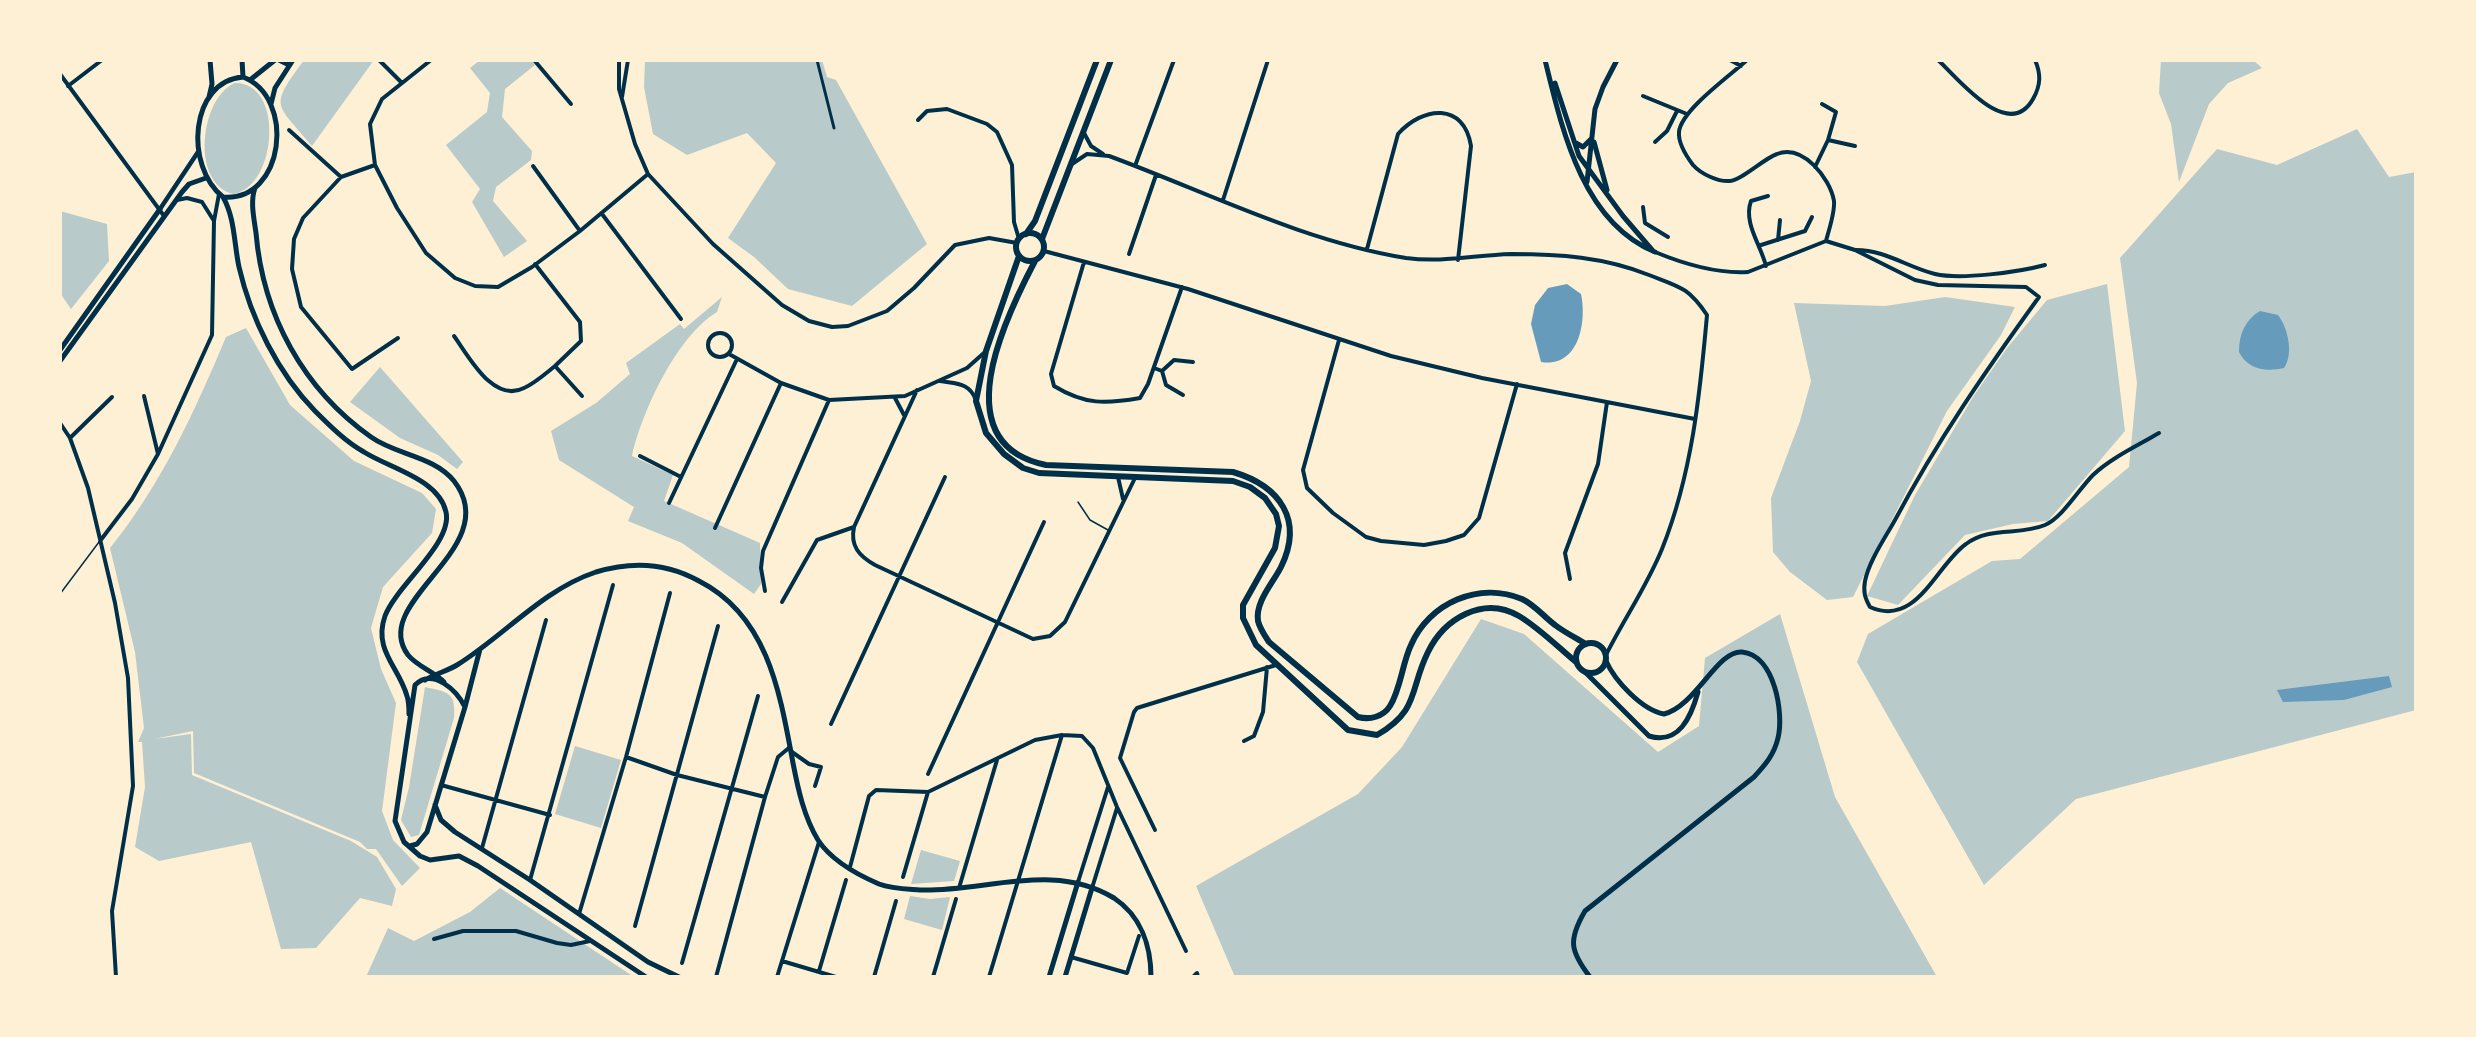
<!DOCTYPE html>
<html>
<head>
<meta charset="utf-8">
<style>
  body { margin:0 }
  #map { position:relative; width:2476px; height:1037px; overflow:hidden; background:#fdf0d5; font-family:Overpass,sans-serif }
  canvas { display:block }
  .frame { position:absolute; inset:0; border:62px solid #fdf0d5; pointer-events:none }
</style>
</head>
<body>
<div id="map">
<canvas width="2476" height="1037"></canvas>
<div class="frame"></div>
</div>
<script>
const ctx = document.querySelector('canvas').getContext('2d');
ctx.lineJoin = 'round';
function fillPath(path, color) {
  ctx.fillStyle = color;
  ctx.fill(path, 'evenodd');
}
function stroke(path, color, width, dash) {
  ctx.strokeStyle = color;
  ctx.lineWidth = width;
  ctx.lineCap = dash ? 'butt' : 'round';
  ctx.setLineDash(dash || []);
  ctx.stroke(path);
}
const green = new Path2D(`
  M304,60H374L312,146C276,102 268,109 304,60Z
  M480,60H531L535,65L505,89L502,117L532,151L531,160L496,187L493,201L527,241L504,257L472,202L480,189L446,145L487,112L490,93L470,68Z
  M645,60H822L827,77L836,80L927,244L852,306L788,289L754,257L728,238L776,163L747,133L687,155L653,134L644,87Z
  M2161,60H2253L2262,68L2228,83L2209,104L2179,182L2171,124L2159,93Z
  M235,83C284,82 278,185 234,194C190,185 200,97 235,83Z
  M2357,129L2389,177L2416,172V710L2076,799L1984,885L1857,662L1868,634L1992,561L2020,559L2129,467L2137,383L2120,258L2217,149L2277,165Z
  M60,211L107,224L109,261L71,309L60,293Z
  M2107,284L2125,431L2048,521L2013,524L1965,535L1898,605L1867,596L1915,495L1973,397L2007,348L2047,300Z
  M722,297L717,312C677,336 642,411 632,456L673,475L664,501L760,543L761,584L754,594L682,543L628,521L634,507L559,460L551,431L596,403L630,374L626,363L680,324L684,329Z
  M1945,297L2015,307L2001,335L1947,411L1853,597L1827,600L1790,572L1773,552L1771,498L1800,421L1811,381L1794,303L1885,306Z
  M246,328L290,405L354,461L422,493L436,509L432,533L383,587L371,628L381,669L396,703L382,811L393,840L420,868L402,886L376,849H367L360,842L194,773L193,731L154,739L191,734L192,775L351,841L377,857L396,889L392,906L360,898L316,948L281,949L251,842L159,861L135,847L145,787L142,742H138L144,728L135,652L110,548C161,485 195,411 226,337Z
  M380,367L463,462L457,469L438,455L400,438L350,402Z
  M1780,614L1835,797L1937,977H1235L1196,886L1358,794L1402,747L1481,619L1524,634L1658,752L1699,726L1705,658Z
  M425,687C448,692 456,692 454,718L419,835L411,837L401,820L409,787Z
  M575,746L621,760L601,828L555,814Z
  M921,850L960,861L954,881L911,884Z
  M500,888L634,977H366L388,928L414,941L470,912Z
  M910,896L930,899L950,897L942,930L904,919Z`);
const water = new Path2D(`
  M1567,284L1581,294C1587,322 1579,368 1541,362L1531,324L1535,305L1548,288Z
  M2260,311L2278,315C2288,328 2294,354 2284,368C2266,372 2248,370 2239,352C2239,334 2245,320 2260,311Z
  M2389,676L2392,687L2344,700L2283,702L2277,690Z`);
const service = new Path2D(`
  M1078,502L1090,520L1108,530
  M60,594L99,542`);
const pedestrian = new Path2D(`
  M817,60L834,128`);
const minor = new Path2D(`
  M379,60L402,83
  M431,60L382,99L370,124L375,165L397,208L426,253L455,278L475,286L498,287L532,267L580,231L648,174
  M474,60H475
  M534,60L571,104
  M619,60V89L635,144L648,174L713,244L782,305L809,321L832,327L848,326L887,311L914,288L955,245L989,238L1017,243
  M1730,60L1741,66
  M1747,60C1731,75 1681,110 1679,132C1678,143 1687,157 1693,165C1701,174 1718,182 1730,181C1742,180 1763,159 1777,154C1803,144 1830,178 1834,201C1835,213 1829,229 1826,241
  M1938,60C1957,77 2008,143 2033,99C2041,85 2041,74 2035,60
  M60,74L164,216
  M68,86L102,60
  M1643,96L1687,114
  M622,97L628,60
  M1822,104L1836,112L1828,140
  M918,120L927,111L947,109L987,124L997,132L1012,165L1014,222L1019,239
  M289,130L341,177
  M1084,133L1091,146L1103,154
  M1655,142L1667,131L1677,111
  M1072,164L1087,154L1109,156C1207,192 1302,241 1406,258C1442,263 1475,255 1511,254C1559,254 1604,257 1649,275C1680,287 1688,287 1707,315C1700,394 1692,474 1662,549C1647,586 1624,619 1606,655
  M375,165L341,177L303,218L294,239L292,269L301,307L352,369L398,338
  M533,166L580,231
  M1135,166L1174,60
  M1815,167L1828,140L1855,146
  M177,200L187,198L202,202L214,221
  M1223,200L1268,60
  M1643,207L1645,223L1668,237
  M602,214L681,319
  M1778,240L1780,220
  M1761,245L1805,231L1812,217
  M1367,249L1398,134C1423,106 1464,102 1471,146L1458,260
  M1856,250C1885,250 1907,267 1935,274C1961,280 2019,272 2045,265
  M1044,251L1188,289L1391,356L1482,378L1695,419
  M1655,252C1684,264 1716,274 1748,272L1826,241L1855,250L1915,280L1938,285L2026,287L2039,297C1987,369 1937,441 1895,520C1885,538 1869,561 1865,581C1863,592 1865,598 1870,607C1917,628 1936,565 1966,544C1990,526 2019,536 2045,525C2062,518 2079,489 2093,475C2111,458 2137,446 2159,433
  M1129,254L1156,175
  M1084,262L1051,374L1054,386C1085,405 1106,404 1140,398L1148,384L1182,287
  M535,264L580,322L581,341L555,366L582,396
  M1766,266C1761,245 1743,223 1751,201L1768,196
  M708 345a12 12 0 1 1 24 0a12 12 0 1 1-24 0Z
  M454,336C468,355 493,404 524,388C535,383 545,374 555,366
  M1339,340L1303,470L1307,488L1333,513L1366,537L1381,541L1424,545L1446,541L1464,535L1479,518L1517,384
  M729,354L781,383L829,400L905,396L967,368L985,352
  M1154,368L1162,371L1174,360L1193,362
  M1162,371L1166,385L1183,395
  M940,381C956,384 969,382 976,400
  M917,390L854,527C850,546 859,556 875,565L1033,639L1050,636L1065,622L1135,478
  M144,396L158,454
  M895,398L904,415
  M60,423L70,438L88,488L115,603L128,678L133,786L112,911L116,977
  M70,438L112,397
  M640,456L681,477
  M1118,477L1123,499
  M669,503L737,359
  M715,528L781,383
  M100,541L132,499L158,454L212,335L214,221L219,194
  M1570,579L1565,553L1598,464L1607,402
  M765,591L761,568L763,551L829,400
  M782,602L817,540L854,527
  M831,724L945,477
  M1244,741L1254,736L1263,712L1267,667
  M792,752L809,764L821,767L815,786
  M626,757L677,775L765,797
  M928,774L1044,522
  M441,785L550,815
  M1155,830L1120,758L1134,712L1137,708L1276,665
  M482,848L546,620
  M850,867L869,796L876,790L928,792L1035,740L1062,735L1082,736L1093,748L1117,807L1186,951
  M903,877L928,792
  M530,880L613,585
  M1078,882L1108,787
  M959,888L997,760
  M1092,888L1117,808
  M579,914L626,757L670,593
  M635,926L718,626
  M434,939L463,931H516L557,943L571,945L590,941
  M1071,957L1127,973L1139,936
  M782,961L836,977
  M682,963L758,696
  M819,971L846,880
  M716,977L765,797L778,757L790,747
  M777,977L819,842
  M874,977L896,901
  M933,977L956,899
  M989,977L1062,735
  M1193,977L1197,973L1198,977`);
const tertiary = new Path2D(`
  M160,209L198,152`);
const secondary = new Path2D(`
  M242,60L243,77
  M279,60L289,65
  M1545,60C1562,129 1582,222 1655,252
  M243,77C296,97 285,202 223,197C184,166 190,81 243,77Z
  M250,80L275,60
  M1555,83L1579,156L1623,216L1653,251
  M209,97L212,84L210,60
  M271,104L275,88L293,60
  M1594,142L1607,190
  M1576,143L1583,147L1591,139
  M1587,182L1595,109L1603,87L1617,60
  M255,188C250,202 254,218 256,233C263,315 303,389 371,437C396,455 434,456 454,481C506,548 368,601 408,655C417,666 434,672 444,682
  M223,197C235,218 234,244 239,267C251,319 278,373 315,411C330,426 346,442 364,452C389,468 439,479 446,512C453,543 396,586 385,616C373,650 399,667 407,696C409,702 409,709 409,714
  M60,350L160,209
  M60,361L182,192L189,184L206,178
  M1585,672L1649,736C1679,745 1691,717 1698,692
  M425,680C435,674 447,671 457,665C504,636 542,590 596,572C632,561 667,563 699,581C768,616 780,693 793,763C798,789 804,817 818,840C831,860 858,875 879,884C892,889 907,889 920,890C985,892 1054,861 1114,898C1141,916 1151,946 1151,977
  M465,707L480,649
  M435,805L441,820L455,832L530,880L648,962L679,977
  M410,846L417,844L427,832L465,707C457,691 433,667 415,685L395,821L404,842L420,856L430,860L459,856L478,866L646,977
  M1049,977L1078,882
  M1065,977L1092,888
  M1590,977C1570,951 1568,940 1585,911L1754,777C1765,765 1774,755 1778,738C1784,714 1775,655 1742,652C1717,650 1696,706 1664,714C1642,710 1615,681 1606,661`);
const primary = new Path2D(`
  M1016 247a14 14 0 1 1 28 0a14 14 0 1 1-28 0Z
  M1026,234L1035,221L1097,60
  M1042,239L1111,60
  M1019,256L986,351L976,401L986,433L1004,454L1023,468L1039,473L1233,481L1250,487L1265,498L1276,514L1279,526L1275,548L1243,605V618L1256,645L1348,730L1377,735C1420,710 1409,690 1428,652C1444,619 1483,595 1519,616C1539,628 1558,647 1576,662
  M1035,261C1005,318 943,444 1046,465L1233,472C1280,486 1304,520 1281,567C1273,583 1255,602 1258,621C1260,629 1265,636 1269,642L1358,717C1370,720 1383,717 1390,706C1401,688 1402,664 1411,645C1429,603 1479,581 1522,599C1535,605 1544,617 1555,625C1564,632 1576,638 1586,644
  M1576 658a15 15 0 1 1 30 0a15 15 0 1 1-30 0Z`);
fillPath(green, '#b9caca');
fillPath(water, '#669bbc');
stroke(service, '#003049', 1.5);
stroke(pedestrian, '#003049', 3);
stroke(minor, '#003049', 4);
stroke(tertiary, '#003049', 4.5);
stroke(secondary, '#003049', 5);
stroke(primary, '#003049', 6);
</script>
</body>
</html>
